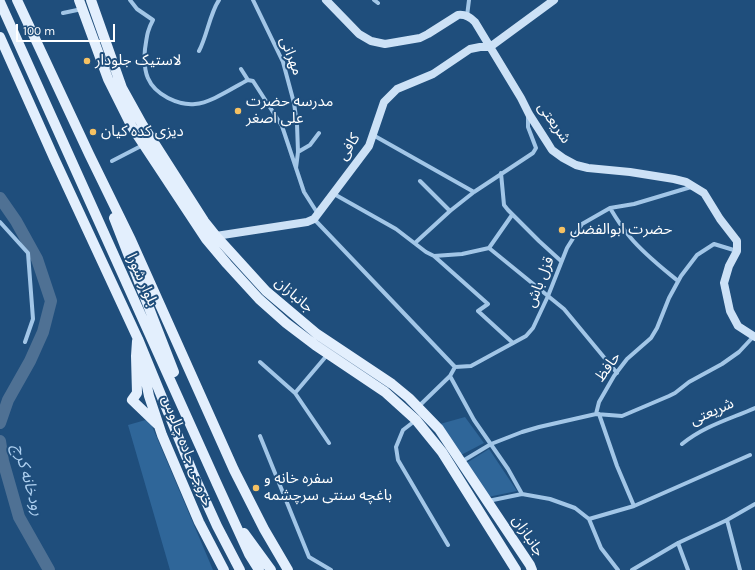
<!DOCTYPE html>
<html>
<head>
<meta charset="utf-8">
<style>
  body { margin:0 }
  #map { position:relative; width:755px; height:570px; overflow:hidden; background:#1f4e7c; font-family:Karla,sans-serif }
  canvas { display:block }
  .scale { position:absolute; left:16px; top:24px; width:99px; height:18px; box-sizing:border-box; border:2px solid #fff; border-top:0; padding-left:5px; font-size:12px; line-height:14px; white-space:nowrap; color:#fff; -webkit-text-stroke:3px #1f4e7c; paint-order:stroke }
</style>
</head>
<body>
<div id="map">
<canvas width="755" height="570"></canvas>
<div class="scale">100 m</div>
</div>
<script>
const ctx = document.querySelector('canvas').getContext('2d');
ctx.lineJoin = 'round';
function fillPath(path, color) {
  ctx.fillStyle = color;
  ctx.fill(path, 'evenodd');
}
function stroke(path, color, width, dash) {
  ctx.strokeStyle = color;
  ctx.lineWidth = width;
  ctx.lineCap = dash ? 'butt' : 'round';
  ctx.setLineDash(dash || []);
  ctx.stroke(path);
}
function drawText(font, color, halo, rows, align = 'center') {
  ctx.font = font + ' Karla,"Noto Sans Arabic",sans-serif';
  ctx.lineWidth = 4;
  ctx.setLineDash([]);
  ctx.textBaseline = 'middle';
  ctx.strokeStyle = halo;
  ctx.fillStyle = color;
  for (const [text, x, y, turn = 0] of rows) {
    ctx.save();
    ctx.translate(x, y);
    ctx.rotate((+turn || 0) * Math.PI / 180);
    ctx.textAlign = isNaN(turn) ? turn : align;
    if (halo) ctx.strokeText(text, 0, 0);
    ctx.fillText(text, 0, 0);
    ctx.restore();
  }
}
const green = new Path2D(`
  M465,417L484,443L461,455L440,424Z
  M149,419L213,570H170L128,425Z
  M489,449L517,491L488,497L465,464Z`);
const river = new Path2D(`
  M0,198L16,221L37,259L51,301L43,332L30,361L8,400L0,423
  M0,441L3,461L19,517L49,570`);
const street = new Path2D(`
  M130,0L137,9L153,20C147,31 147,36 145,49C143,72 147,87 168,98C176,102 186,105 195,104C211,103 234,87 248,80
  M253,0L283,62L294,103L297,124L298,152L296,168L304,192L318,214
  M374,0L378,3
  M63,13L82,9
  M467,16L469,0
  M199,51C207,36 210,13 219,0
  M241,69L248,80L253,81L282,126L296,168
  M373,135L474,192
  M298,152L310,145L319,133
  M112,161L143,145
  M501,173L504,205L508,210L539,241L561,261
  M420,181L450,211
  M334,194L396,229L426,252L434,256L462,254L489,248L512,215
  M610,208C616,218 622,228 630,237C644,254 661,267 678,281
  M314,219L455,367
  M0,222L28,253L33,319L25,342
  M415,243L450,211L474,192L533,153L536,148L528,127V116
  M489,248L564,309L617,373
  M434,256L488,304L478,311L513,343
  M260,362L295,393L329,443
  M450,376L474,420L508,469L522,494
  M295,393L328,354
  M418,407L450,376L455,367L471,366L526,336L533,328L548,296L567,248L582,224L610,208L634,204L691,187
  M596,414L599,402L614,376L627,359L651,338L657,328L669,298L681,276L697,255L714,244L737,251
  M599,414L617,466L634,506
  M416,420L403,430L396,447L398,460L448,545
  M260,436L309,557L331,570
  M682,444C704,426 730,419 755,408
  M461,462L491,444L522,432L539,427L596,414L622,416L669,396L675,393L689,382L722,364L739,352L753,337
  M488,501L522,494L550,499L575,508L589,519L601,548L618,570
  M589,519L634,506L750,455
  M727,520L740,570
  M678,543L688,570
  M632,570L678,543L727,520L755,504`);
const secondary = new Path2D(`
  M326,0L359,34L371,41L385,44L420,38L428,34L458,15C465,14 470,17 475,22L521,98L529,114L547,142L552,150L563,158L576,165L588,168L630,172L674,179L686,182L704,193L720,219L737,241V251L729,266L724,283L730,311L738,326L755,337
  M216,236L307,222L314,219L369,146L384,102L397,89L433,74L470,49L480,47H490L554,0`);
const primary = new Path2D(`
  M17,0L89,154L131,240L234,470L264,529L288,570
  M79,0L108,79L132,127L206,239L227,264L259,299L286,323L315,345L385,392L416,420L442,452L516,570
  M91,0L122,88L142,124L204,221L216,236L266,291L317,334L392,384L409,398L439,429L530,565L532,570
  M0,2L217,484L249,554L259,570
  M0,37L54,158L138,339L193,473L217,526L240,570
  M114,218L174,372
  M137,341L136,356L137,393L132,400L157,424
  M142,362L149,396L162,435L199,522L224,570
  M244,533L271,570`);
const markers = [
  [87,61,4,"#f5c162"],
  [238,111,4,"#f5c162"],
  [93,132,4,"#f5c162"],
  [562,230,4,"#f5c162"],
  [256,488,4,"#f5c162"]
];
const streetNames = [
  ["مهرانی",291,56,69],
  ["شریعتی",554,123,55],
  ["کافی",349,147,-58],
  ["بلوار شورا",142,280,66],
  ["قزل باش",540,282,-68],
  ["جانبازان",294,295,41],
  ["حافظ",608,367,-54],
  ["شریعتی",712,412,-24],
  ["خروجی جاده چالوس",187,451,69],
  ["جانبازان",528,536,57]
];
const poiNames = [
  ["لاستیک جلودار",95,61],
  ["مدرسه حضرت",246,102],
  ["علی اصغر",246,119],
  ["دیزی کده کیان",101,132],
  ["حضرت ابوالفضل",570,230],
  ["سفره خانه و",264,479],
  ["باغچه سنتی سرچشمه",264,496]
];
const waterNames = [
  ["رودخانه کرج",28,480,74]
];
fillPath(green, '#2f6699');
stroke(river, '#4f7194', 12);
stroke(street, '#a2c6e7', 4);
stroke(secondary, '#cce1f6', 8);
stroke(primary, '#e3effd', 10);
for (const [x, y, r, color] of markers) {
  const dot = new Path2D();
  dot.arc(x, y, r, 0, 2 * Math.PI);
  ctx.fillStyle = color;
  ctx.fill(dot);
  stroke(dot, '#1f4e7c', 1.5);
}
drawText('15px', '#fff', '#1f4e7c', streetNames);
drawText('15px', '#fff', '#1f4e7c', poiNames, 'left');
drawText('italic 16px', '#adcfef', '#1f4e7c', waterNames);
</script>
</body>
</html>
